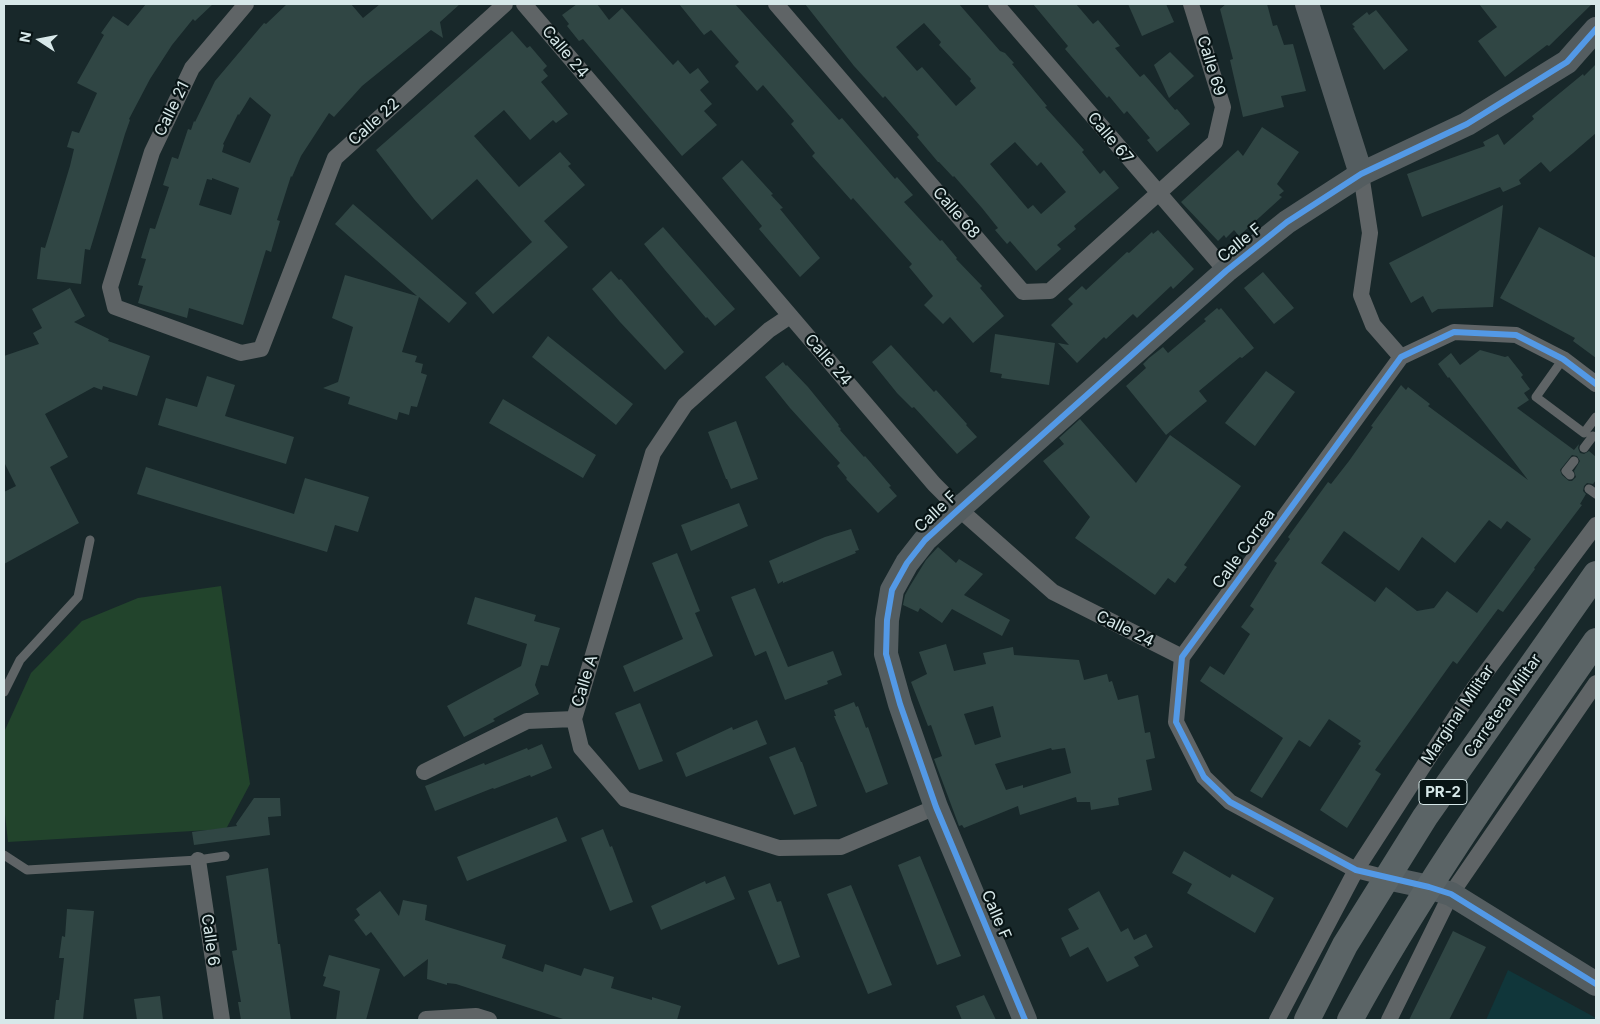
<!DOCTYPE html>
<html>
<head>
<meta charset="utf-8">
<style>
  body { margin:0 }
  #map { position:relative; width:1600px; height:1024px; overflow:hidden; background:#18282a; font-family:Inter,sans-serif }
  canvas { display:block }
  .frame { position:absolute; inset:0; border:5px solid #d7e8e9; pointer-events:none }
  .north { position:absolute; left:15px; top:15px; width:50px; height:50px; -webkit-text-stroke:4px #081415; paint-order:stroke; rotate:281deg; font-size:14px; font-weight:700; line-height:20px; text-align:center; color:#d7e8e9 }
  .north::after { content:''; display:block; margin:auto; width:18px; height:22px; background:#d7e8e9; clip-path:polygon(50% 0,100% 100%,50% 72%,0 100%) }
</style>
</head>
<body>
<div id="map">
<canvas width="1600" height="1024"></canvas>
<div class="frame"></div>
<div class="north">N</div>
</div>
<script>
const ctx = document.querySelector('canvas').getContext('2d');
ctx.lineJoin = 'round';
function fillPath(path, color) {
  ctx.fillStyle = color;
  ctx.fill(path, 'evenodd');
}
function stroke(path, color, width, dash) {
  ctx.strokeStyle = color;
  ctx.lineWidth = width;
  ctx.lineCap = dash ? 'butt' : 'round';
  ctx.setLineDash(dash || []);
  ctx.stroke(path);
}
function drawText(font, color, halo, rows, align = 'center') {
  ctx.font = font + ' Inter,sans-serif';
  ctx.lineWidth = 4.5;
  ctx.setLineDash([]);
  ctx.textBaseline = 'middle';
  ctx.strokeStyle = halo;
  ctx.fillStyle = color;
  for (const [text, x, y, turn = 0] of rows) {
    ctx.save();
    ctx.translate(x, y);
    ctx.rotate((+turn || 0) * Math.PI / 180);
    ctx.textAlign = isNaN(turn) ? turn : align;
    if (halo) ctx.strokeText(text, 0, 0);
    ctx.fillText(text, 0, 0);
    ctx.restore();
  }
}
const built = new Path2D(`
  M1508,970L1596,1018V1020H1486Z`);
const green = new Path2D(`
  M221,586L250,784L226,829L8,842L4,805L5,730L31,673L82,621L138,598Z`);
const building = new Path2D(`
  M146,4H213L195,21L193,19L172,45L150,79L129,119L130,120L125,134L90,250L85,249L81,284L37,279L41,247L45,248L70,166L74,149L67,147L72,131L79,133L97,93L77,83L104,35L101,33L113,16L128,26Z
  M287,4H351L363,18L380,4H460L440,22L443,38L431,30L362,86L334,117L329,113L301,156L292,177L291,176L277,220L280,221L271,252L266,250L243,325L189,308L187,318L138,303L143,286L138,285L146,259L141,258L150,228L155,229L169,187L163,185L172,157L178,159L188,129L191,130L194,121L195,122L215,81L264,23L266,24ZM250,97L271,115L250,163L222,152L224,145L223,144L238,114L239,115ZM212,178L239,188L231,215L199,205L207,179L212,180Z
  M577,4H597L609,20L622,8L673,65L678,60L690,74L698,68L709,82L700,90L712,104L704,111L717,125L682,156L583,39L579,41L567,26L569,24L562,15Z
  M679,4H735L839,120L842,118L895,179L897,177L913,195L904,202L940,241L942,240L957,258L956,259L982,286L980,288L1004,316L973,343L950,317L943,324L924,305L933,296L909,267L912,264L853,198L851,200L812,156L815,153L791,124L794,121L763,85L757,91L735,66L739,62L711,30L704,35Z
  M805,4H959L1000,51L1005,53L1014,63L1012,64L1047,106L1045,107L1084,150L1082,152L1100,174L1104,170L1119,188L1074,226L1076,229L1057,245L1061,249L1036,271L1010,241L1007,244L995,230L998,228L982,208L954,176L953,177L939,162H938L917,137L919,135L892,104L885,96L883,98L854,66ZM924,23L941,42L939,45L971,79L970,81L976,88L956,106L922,67L917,71L896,47ZM1015,142L1037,166L1041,162L1066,192L1041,214L1033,205L1028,209L990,164Z
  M1033,4H1076L1093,24L1098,20L1120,46L1115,48L1140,77L1144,74L1175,110L1177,109L1190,124L1157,152L1147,140L1150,138L1127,111L1124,114L1109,96L1107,98L1065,49L1068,46Z
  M1128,4H1166L1174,22L1142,36Z
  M1226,4H1267L1273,26L1277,25L1284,45L1293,44L1306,91L1281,96L1284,107L1243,117L1230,60L1233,59L1220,9Z
  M1479,4H1592L1549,46L1547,45L1505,77L1478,41L1497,27Z
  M1376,10L1408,50L1384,70L1353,28L1355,27L1352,24L1367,12L1369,15Z
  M512,31L527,48L530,46L547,66L543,70L548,76L541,82L568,114L556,123L553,120L530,140L504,110L474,136L519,187L560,152L571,164L568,166L585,185L544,221L568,247L493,314L475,293L532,242L477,179L432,220L414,199L376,150Z
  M1170,52L1194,76L1169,98L1154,65Z
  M1596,64V133L1573,153L1550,172L1541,162L1519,180L1521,184L1503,192L1500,187L1422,217L1407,174L1485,146L1483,142L1498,134L1504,145L1534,119L1532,116L1583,74L1584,76Z
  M1262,127L1299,152L1277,184L1284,191L1279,195L1282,197L1239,236L1234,230L1226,238L1224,235L1218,241L1181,202L1238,150L1243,156Z
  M742,160L773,194L771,195L783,208L780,209L820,258L800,277L759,229L762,226L722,178Z
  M353,204L467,303L449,323L419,297L402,352L417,356L415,362L423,364L421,373L427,375L417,407L411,406L409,415L399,412L397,420L348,404L350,397L323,388L338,382L353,327L332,318L345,275L417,296L335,224Z
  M1503,205L1493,307L1438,309L1432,313L1423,296L1411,303L1389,263Z
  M663,227L735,309L715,326L707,317L706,318L665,270L644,244Z
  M1539,227L1596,258V358L1573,341L1575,338L1500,298Z
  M1158,230L1194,269L1173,289L1171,286L1137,318L1133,314L1106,339L1104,337L1077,363L1058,343L1069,345L1051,325L1073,304L1068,299L1082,286L1086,290L1127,252L1129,253L1152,232L1153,234Z
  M611,271L619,280L621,279L684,352L665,370L620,322L592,289Z
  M1263,272L1294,308L1274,324L1244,288Z
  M70,288L85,316L74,322L109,339L108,341L150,356L137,396L103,386L102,390L94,387L45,414L68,457L50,467L79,523L4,564V492L16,486L4,462V356L39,344L33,333L42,328L32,309Z
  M1217,308L1219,310L1221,308L1254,348L1242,358L1240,357L1199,391L1207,401L1166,435L1126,386L1146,368L1143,364L1149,358L1163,347L1168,353L1206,321L1204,319Z
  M995,334L1055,343L1049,385L1001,378L1002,374L990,372Z
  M548,336L633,404L616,425L532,357Z
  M891,345L934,392L936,390L967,424L966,425L977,437L957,454L914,407L912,408L897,393L872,362Z
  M1480,350L1505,357L1508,356L1523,375L1521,377L1530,389L1524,393L1529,400L1517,408L1574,450L1579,444L1578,448L1580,453L1584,454L1589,451L1596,457V480L1593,484L1587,483L1584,486L1583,491L1586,494L1580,504L1582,505L1534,568L1535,569L1503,612L1498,609L1457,664L1453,661L1375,770L1381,774L1347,828L1320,810L1361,746L1358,744L1361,741L1329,719L1310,747L1299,740L1262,798L1250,791L1283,738L1200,681L1210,666L1224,675L1250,634L1241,627L1254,609L1250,606L1277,563L1274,561L1290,539L1288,537L1328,482L1331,484L1349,461L1373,427L1371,426L1401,385L1406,390L1408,387L1430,404L1428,406L1528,480L1449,377L1448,378L1438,364L1451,353L1460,365ZM1572,455L1577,456L1580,461L1574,471L1576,477L1572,481H1569L1562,475L1560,470ZM1489,520L1501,529L1507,521L1531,539L1477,613L1447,591L1434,608L1417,611L1386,587L1375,602L1321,563L1344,531L1399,571L1422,537L1455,563Z
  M783,362L786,366L787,365L808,387L839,425L838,426L841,429L840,430L864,457L865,456L891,486L889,487L897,496L878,513L846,479L847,478L837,466L840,463L790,408L765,377Z
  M1266,371L1295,392L1255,446L1225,423Z
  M207,376L235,385L225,416L294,437L286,464L158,425L166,398L197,407Z
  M503,399L596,455L583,478L489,423Z
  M1080,419L1136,483L1170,435L1241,486L1184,565L1187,567L1175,583L1168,578L1155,595L1075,538L1090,517L1043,461L1064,444L1059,438Z
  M736,421L758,479L731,489L727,479H726L708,432Z
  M146,467L294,514L305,478L369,497L358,532L335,525L327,552L137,494Z
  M739,503L748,526L691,551L681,525Z
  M851,529L859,550L855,551L856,553L783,583V581L778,584L769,561L825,537Z
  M938,547L956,563L959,559L983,574L964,595L1010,620L1002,636L952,609L942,623L920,608L918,612L903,605L905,595L910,586L926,560Z
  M677,553L700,611L695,613L713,656L634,692L623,666L683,639L652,563Z
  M755,588L788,667L833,651L842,675L827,681L828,684L785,700L766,651L755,656L731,597Z
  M475,597L536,615L534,621L560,628L548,666L541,665L535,685L539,694L493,719L495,721L464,737L447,706L521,666L527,644L467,624Z
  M946,644L954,671L986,664L983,653L1013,647L1014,655L1079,660L1084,680L1107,674L1109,682L1112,681L1118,700L1138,695L1145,733L1150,732L1155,758L1146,760L1152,790L1118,798L1119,805L1091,810L1090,802H1077L1076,797L1020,815L1018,806L964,828L962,825L959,826L934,759L942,756L931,725L928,726L911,682L927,674L919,652ZM993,706L1001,737L975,745L964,714ZM1051,748L1052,750L1065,748L1071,773L1023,788V785L1006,790L995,764Z
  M854,702L856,707L858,706L866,728L868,727L888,784L866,793L834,716H836L834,710Z
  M640,703L663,761L639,770L615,713Z
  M757,720L767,744L686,777L676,753L732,727L733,730Z
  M542,744L552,768L531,777L530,775L494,789L493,788L435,811L425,786L484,763L485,765L527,748L528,750Z
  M795,747L801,762H802L817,806L794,815L769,757Z
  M254,798H280L281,816L268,817L270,835L194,845L192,832L237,826L236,824Z
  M557,817L567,841L467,881L457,857Z
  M603,829L610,847L612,846L633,902L610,911L581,838Z
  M1184,851L1230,878L1232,874L1274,898L1255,933L1187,893L1192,884L1172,873Z
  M920,856L961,956L937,965L898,865Z
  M268,868L278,944H280L291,1020H241L238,1002H241L232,951L237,950L226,876Z
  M725,876L735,899L661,930L651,906L705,881L706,884Z
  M770,883L777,902L781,901L800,957L778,965L748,891Z
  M851,885L892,985L868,994L827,894Z
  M380,891L399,916L403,900L427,905L425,920L506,945L502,958L543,972L545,964L581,976L584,968L614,977L611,988L652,1000V997L681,1006L677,1020H566L456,984L447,983V985L427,979L428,959L404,977L371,932L366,936L354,920L360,915L356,909Z
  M1099,891L1121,932L1128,928L1134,940L1146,934L1153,947L1134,957L1139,966L1107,982L1088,947L1070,957L1061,938L1079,929L1068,909Z
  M67,909L94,911L83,1020H54L56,1000H59L64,958H59L62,936L65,937Z
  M1453,931L1486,947L1449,1020H1409Z
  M329,955L380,969L366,1020H336L340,991L323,986L326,977L323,976Z
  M984,995L996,1020H962L956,1006Z
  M160,996L163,1020H137L134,999Z`);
const lane = new Path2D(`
  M1563,359L1536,397L1584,433L1596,417
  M1584,448L1593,436
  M1570,475L1566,471L1574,461
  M1589,489L1596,494
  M4,692L20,660L78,597L90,540
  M4,855L27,870L198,860L225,856`);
const street = new Path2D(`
  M246,4L192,68L152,152L110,287L115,307L241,353L261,349L335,158L505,4
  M524,4L934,484L959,509L1053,592L1182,657
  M776,4L1023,292L1050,291L1215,142L1223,107L1191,4
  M996,4L1226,271
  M1361,174L1370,233L1361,295L1373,325L1401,357
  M790,316L769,330L685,405L653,453L574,719L581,748L625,799L779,848L841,847L936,807
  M424,772L527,721L574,719
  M198,860L222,1020
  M1387,878L1356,870L1230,802L1204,777L1176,722L1182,657L1401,357L1454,332L1516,335L1563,359L1596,384
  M426,1019L476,1016L489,1020
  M1277,1020L1356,870L1474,688L1596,525
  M1389,1020L1451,894L1596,683`);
const secondary = new Path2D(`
  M1307,4L1361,174
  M1387,878L1429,887L1451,894L1596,984
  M1025,1020L936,807L900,704L886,654L887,620L892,590L907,563L925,540L959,509L1226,271L1287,222L1361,174L1467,124L1567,62L1596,29`);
const primary = new Path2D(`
  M1307,1020L1345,945L1425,817L1596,574
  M1350,1020C1422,888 1510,765 1596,641`);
const cycleway = new Path2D(`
  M1596,384L1563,359L1516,335L1454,332L1401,357L1182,657L1176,722L1204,777L1230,802L1356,870L1429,887L1451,894L1596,984
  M1025,1020L936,807L900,704L886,654L887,620L892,590L907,563L925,540L959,509L1226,271L1287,222L1361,174L1467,124L1567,62L1596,29`);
const shields = [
  [1443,792,48]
];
const shieldNames = [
  ["PR-2",1443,792]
];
const streetNames = [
  ["Calle 24",565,52,50],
  ["Calle 69",1211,66,73],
  ["Calle 21",172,109,-64],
  ["Calle 22",374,122,-42],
  ["Calle 67",1110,138,50],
  ["Calle 68",956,213,49],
  ["Calle F",1240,243,-39],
  ["Calle 24",828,360,49],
  ["Calle F",936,512,-43],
  ["Calle Correa",1244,549,-54],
  ["Calle 24",1125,629,26],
  ["Calle A",585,681,-73],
  ["Carretera Militar",1503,706,-55],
  ["Marginal Militar",1458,715,-56],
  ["Calle F",996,915,67],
  ["Calle 6",210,940,82]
];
fillPath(built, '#10363a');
fillPath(green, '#22442c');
fillPath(building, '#304644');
stroke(lane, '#5f6466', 9);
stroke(street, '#5f6466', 16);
stroke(secondary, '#545d60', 24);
stroke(primary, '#5b6466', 26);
stroke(cycleway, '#5399e6', 6);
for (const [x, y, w] of shields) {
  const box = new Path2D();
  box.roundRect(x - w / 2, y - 12.5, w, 25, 4);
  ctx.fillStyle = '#081415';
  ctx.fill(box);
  stroke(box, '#d7e8e9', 1);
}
drawText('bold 15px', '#d7e8e9', null, shieldNames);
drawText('16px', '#d7e8e9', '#081415', streetNames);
</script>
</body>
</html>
